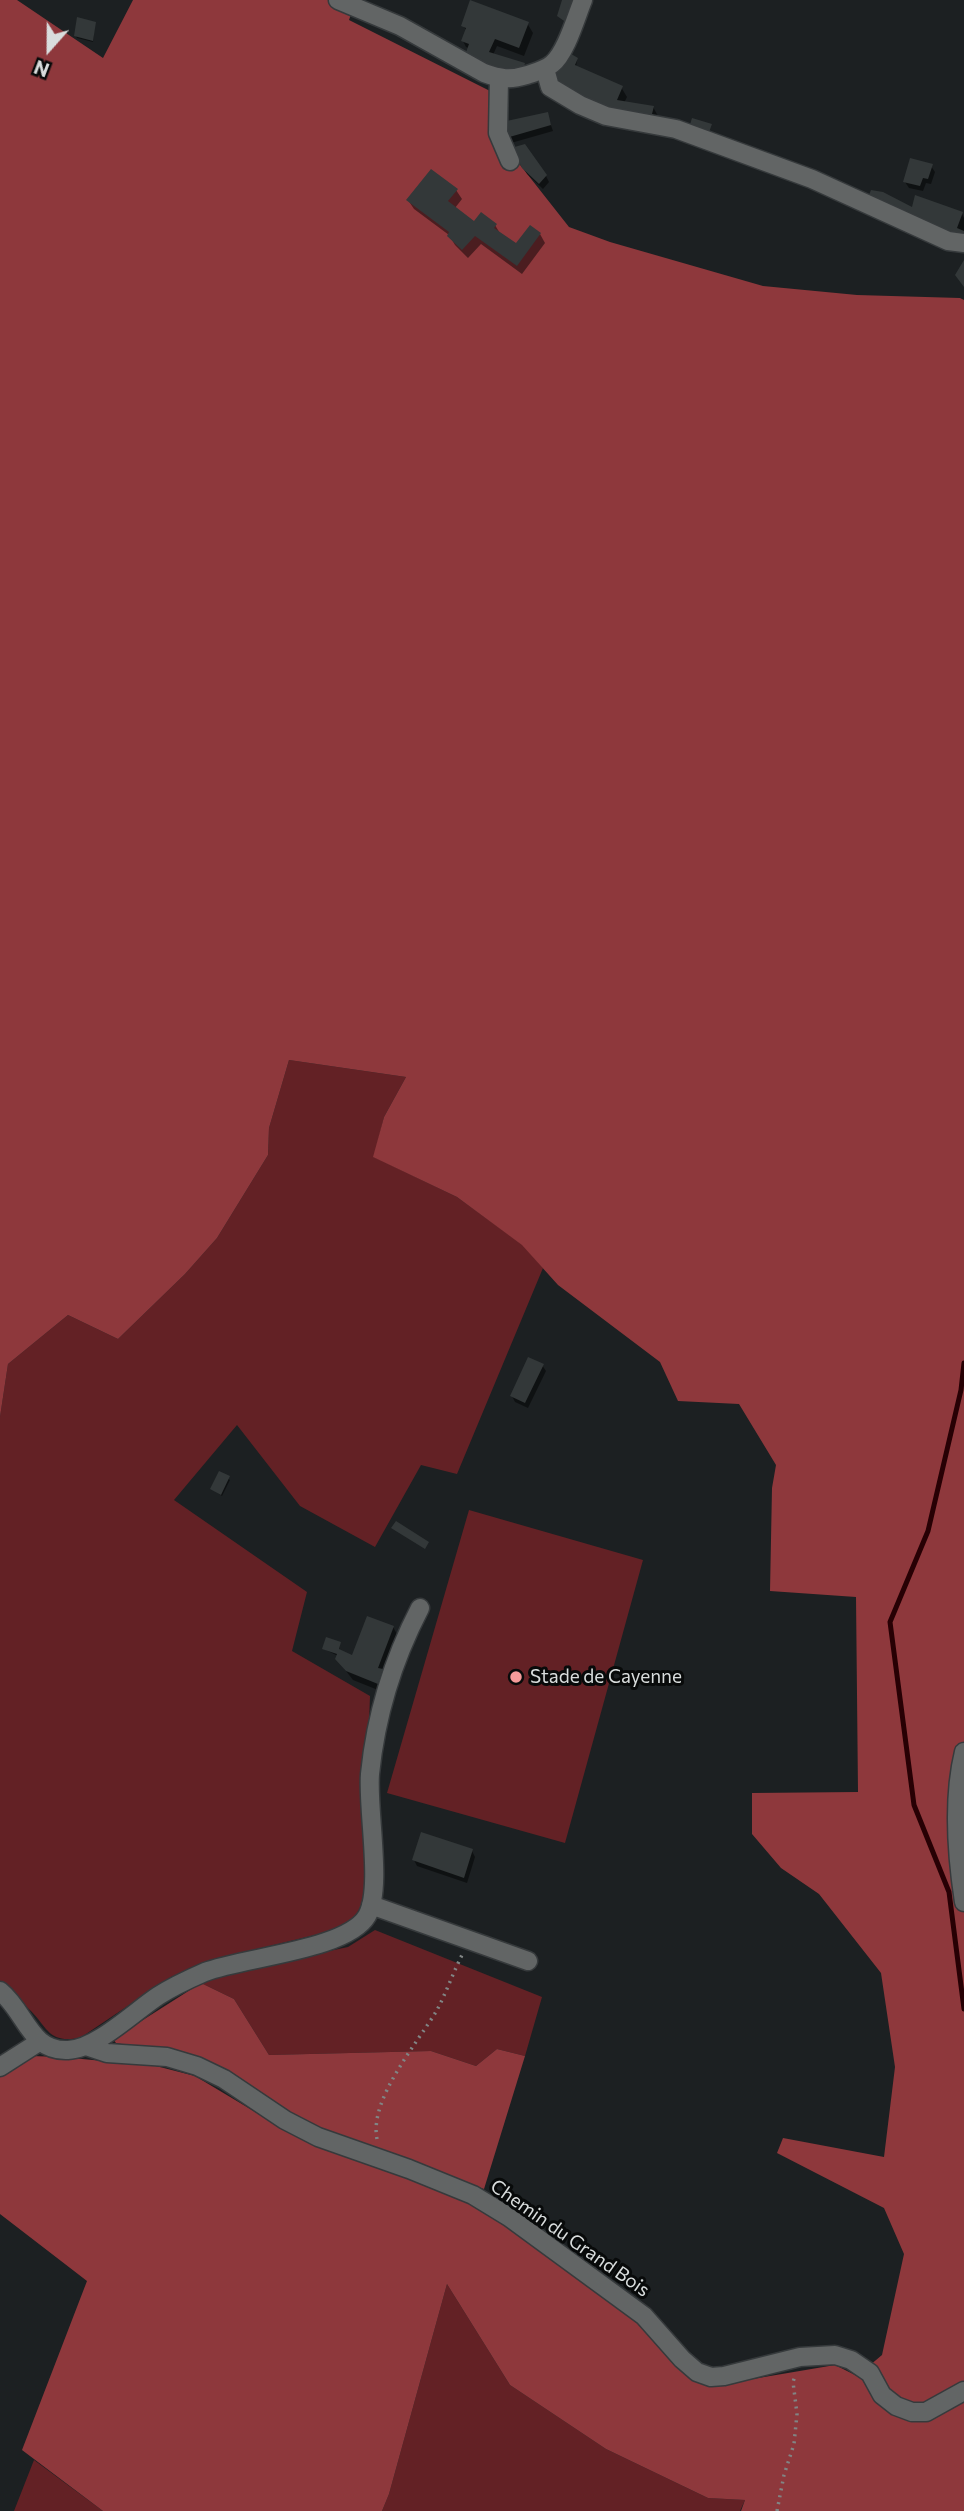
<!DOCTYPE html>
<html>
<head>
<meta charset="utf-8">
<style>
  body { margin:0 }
  #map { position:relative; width:964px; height:2511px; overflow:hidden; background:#1c2022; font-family:Commissioner,sans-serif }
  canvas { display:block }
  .north { position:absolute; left:14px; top:14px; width:70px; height:70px; -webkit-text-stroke:5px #080a0a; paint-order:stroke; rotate:201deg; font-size:19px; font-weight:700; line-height:28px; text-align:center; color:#d9dddd }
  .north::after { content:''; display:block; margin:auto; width:24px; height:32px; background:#d9dddd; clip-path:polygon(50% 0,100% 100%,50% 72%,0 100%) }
</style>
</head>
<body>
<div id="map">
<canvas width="964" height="2511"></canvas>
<div class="north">N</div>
</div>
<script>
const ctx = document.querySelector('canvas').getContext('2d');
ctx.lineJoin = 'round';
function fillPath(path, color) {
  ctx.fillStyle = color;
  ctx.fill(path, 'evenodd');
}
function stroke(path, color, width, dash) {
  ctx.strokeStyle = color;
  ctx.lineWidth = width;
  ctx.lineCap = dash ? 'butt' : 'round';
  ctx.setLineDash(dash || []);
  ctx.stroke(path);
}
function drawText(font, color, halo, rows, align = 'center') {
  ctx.font = font + ' Commissioner,sans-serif';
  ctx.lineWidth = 6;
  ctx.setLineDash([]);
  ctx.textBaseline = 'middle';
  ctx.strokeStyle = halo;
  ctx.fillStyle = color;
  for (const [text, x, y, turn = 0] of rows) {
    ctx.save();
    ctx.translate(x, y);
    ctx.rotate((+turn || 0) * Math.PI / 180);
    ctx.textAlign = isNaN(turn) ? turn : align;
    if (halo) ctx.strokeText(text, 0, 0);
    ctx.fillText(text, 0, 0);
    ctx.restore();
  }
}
const green = new Path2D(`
  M289,1060L406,1077L384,1117L374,1157L457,1197L523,1245L543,1268L457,1474L421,1465L375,1547L300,1506L237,1425L174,1500L307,1592L292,1651L370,1696L364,1859L367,1885L362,1904L353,1920L336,1930L249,1951L171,1977L80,2038C49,2043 49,2030 31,2011C22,2002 10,1995 0,1987V1417L8,1364L68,1315L118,1339L185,1274L217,1238L268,1155L269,1128Z
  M469,1510L643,1560L565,1843L387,1793Z
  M375,1930L542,1997L525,2056L497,2049L476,2066L431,2051L269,2055L234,1999L201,1983L244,1969L348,1947Z
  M447,2284L510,2385L606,2449L708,2498L745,2500L740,2511H382L389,2494Z
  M34,2460L103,2511H14Z`);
const forest = new Path2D(`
  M0,0H17L103,58L133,0H356L349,20L496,94L491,128L569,227L610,242L763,286L857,295L960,298L964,300V2511H741L745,2500L708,2498L606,2449L510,2385L447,2284L389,2494L382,2511H103L22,2450L87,2281L0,2214V2076L31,2056L61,2057L156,2066L195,2076L287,2131L319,2146L429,2186L475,2206L564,2264L621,2307L679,2365L723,2384L835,2365L857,2376L882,2355L904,2254L884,2208L777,2153L783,2138L884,2157L895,2067L881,1973L819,1894L781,1868L752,1834V1793L858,1792L856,1597L770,1591L772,1488L776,1465L739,1404L678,1401L660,1362L558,1285L522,1245L457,1197L373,1157L384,1117L406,1077L289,1060L269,1128L268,1155L217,1238L185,1274L118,1339L68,1315L8,1364L0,1417Z
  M201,1983L234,1999L269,2055L431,2051L476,2066L497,2049L525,2056L484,2189L325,2131L166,2052L116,2043L113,2039Z`);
const shadow = new Path2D(`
  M95,23L93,42L77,38L76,36Z
  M527,23L533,33L524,56L497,46L493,55L524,64L523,72L466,47L463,41L467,32L463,25Z
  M577,59L576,68L621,87L627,97L624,103L653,107L658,116L656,127L559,93Z
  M547,114L553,131L511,143L507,138Z
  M513,149L546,176L549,182L543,189L527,174Z
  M931,166L935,172L931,184L926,183L923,191L909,188L905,182Z
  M456,190L462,199L455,208L474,224L495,225L501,235L516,246L540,234L545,243L522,274L481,244L468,258L455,245L449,235L414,209L408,200Z
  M913,209L962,214L964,218V245Z
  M542,1365L546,1371L528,1408L515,1402L512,1396Z
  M220,1473L230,1480L222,1496L212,1489Z
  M393,1627L398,1636L383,1692L353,1680L339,1662L338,1656L324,1649L340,1644L339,1652L352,1659Z
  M472,1851L475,1857L467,1883L417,1866L414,1860Z`);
const stream = new Path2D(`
  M964,1363L961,1390L928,1531L890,1622L914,1805L949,1892L964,2009`);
const building = new Path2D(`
  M470,0L529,22L519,48L495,39L489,52L525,63L523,70L495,72L464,58L469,44L461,41L466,28L461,26Z
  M562,0H579L567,23L557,16Z
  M77,17L96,22L93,41L74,36Z
  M566,51L578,58L575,65L623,86L617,100L654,106L651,118L607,110L552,84Z
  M548,112L551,125L506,138L502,122Z
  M692,118L712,124L708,135L689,128Z
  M525,144L547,175L539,184L522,168L511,148Z
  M910,158L933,164L928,179L923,178L920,186L903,182Z
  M431,169L458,189L448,201L474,221L481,212L497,224L494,228L516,243L530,225L541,233L517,266L475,236L462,250L447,236L449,232L406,200Z
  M871,190L883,192L912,207L915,195L963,212L957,228L964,231L963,239L867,200Z
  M964,260V287L955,275Z
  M528,1357L544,1364L525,1403L510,1396Z
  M219,1471L230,1476L221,1495L210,1489Z
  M396,1521L429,1542L425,1549L391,1528Z
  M367,1616L394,1626L378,1668L383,1669L378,1684L346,1671L335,1659L337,1654L322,1649L326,1637L341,1642L339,1649L352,1655Z
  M421,1832L473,1849L464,1878L412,1860Z`);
const path = new Path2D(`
  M377,2139C369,2099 417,2044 437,2010C446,1993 453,1973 462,1955
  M777,2511L784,2475L794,2444L797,2414L793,2382L795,2376`);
const minor = new Path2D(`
  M338,0L400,26L484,73C500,79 511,80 527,75C536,72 545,70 552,64C566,53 576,17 583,0
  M545,69L550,87L580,105L606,116L676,129L812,179L948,241L964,243
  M499,79L498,133L510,161
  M964,1752C953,1797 957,1856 964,1902
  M371,1905L528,1961
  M0,1991C26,2012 30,2052 68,2050C96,2049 134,2012 158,1996C172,1987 189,1979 205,1972C244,1957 347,1950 367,1916C383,1888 367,1810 370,1774C376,1714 393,1660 420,1608
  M86,2046L107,2053L167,2057L197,2066L224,2079L285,2120L318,2137L409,2169L473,2195L509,2217L644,2316L682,2359L697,2372L711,2377L724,2376L800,2357L835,2355L851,2360L870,2373L882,2395L896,2406L912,2412H926L964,2391
  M0,2067L39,2042`);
const markers = [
  [516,1677,7,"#f59b9a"]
];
const poiNames = [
  ["Stade de Cayenne",530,1677]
];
const streetNames = [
  ["Chemin du Grand Bois",570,2238,35]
];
fillPath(green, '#632125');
fillPath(forest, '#8e383c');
fillPath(shadow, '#0007');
stroke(stream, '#270004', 5);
fillPath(building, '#333839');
stroke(minor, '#363a3c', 21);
stroke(path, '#818585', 3.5, [2, 5]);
stroke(minor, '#626565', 18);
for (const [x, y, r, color] of markers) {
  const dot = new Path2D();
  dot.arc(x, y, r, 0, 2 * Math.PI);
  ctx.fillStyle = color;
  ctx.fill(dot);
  stroke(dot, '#080a0a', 2.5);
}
drawText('19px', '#d9dddd', '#080a0a', poiNames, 'left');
drawText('19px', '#d9dddd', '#080a0a', streetNames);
</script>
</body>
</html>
